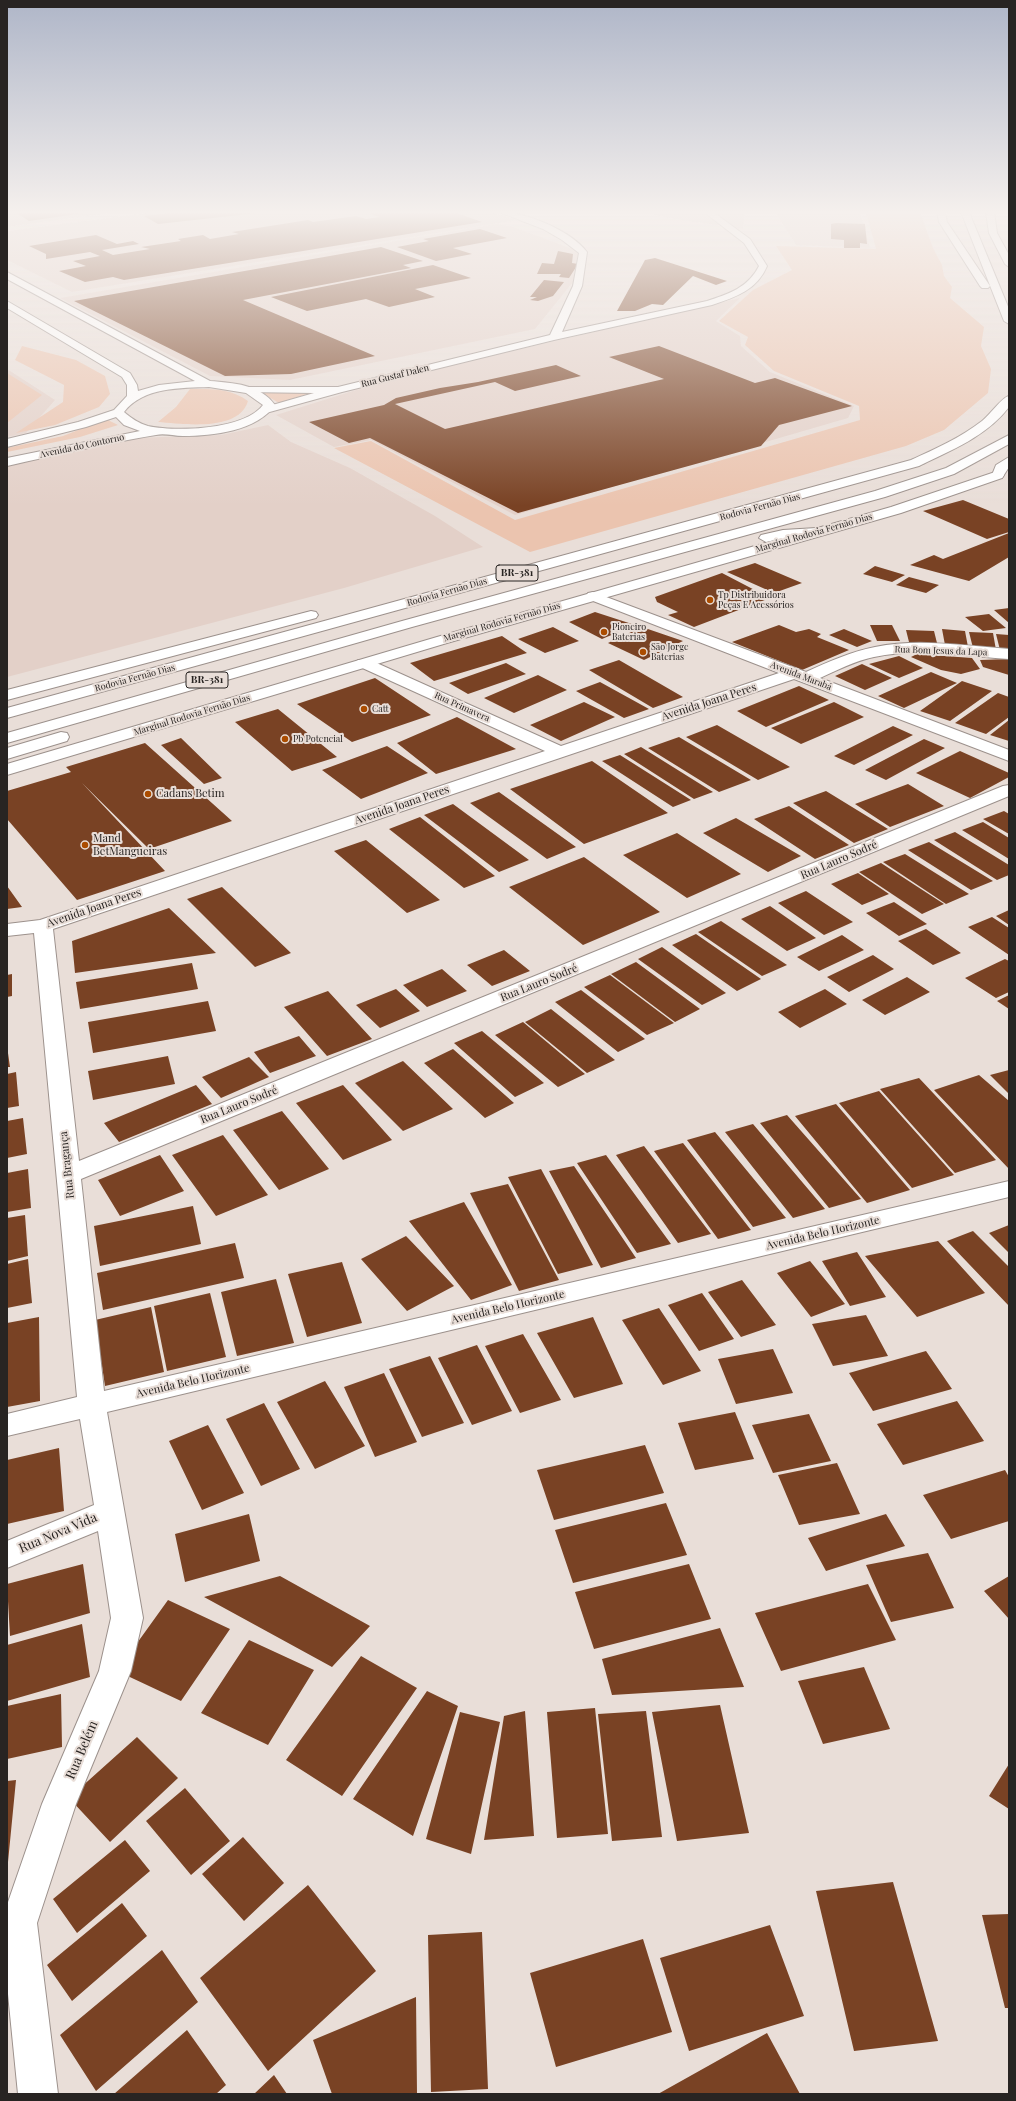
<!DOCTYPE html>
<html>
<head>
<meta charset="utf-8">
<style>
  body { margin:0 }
  #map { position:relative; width:1016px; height:2101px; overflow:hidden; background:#e9ded8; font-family:"Playfair Display",serif }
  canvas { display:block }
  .frame { position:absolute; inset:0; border:8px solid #282422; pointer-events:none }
</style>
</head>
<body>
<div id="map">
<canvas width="1016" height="2101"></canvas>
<div class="frame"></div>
</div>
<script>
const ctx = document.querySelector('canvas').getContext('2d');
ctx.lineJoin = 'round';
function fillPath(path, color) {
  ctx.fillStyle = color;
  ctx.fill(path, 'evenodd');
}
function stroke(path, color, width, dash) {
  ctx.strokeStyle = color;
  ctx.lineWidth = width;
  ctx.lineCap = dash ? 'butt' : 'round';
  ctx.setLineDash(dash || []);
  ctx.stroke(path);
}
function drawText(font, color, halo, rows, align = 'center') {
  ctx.font = font + ' "Playfair Display",serif';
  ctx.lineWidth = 4;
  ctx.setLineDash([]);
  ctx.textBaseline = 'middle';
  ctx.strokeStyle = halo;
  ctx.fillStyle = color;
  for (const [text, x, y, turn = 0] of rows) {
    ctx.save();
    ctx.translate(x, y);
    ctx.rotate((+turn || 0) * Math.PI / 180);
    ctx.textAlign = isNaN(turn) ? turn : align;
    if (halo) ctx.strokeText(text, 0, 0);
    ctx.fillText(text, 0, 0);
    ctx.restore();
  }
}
const built = new Path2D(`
  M7,212H115L7,227Z
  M157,212H489L517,220L72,292L7,260V231Z
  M648,212H745L743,229L663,217Z
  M775,212H860L870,248L796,245Z
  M496,224L511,226L578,251L581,264L573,282L535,329L290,380L210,376L60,298Z
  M740,298L716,321L740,336L741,346L770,372L854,406L848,418L515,515L371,440L334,447L276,415L391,379Z
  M7,369L55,400L26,433L7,437Z
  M268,425L291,442L350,468L435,516L483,547L344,588L7,677V466L132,438L221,435Z`);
const green = new Path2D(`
  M866,212H920L933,248L942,265L944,276L952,287L950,298L984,327L981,346L991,369L988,393L944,430L906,446L530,552L334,448L371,441L515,520L860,420L859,406L774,371L745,345L748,337L719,321L753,290L792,270L776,246L876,249Z
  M22,346L76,360L105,376L110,394L99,407L55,425L16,433L63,402L64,385L15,360Z
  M7,373L42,395L7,423Z
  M190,389C210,389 231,388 248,401C239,432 183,424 158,422L176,407Z
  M314,392L279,403L262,393Z
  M106,419L118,425L80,437L7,452V448L63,436Z`);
const building = new Path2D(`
  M15,212H84V213L29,221Z
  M175,212H258V213L158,224L144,216Z
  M373,212H454L482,222L124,280L113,277L85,282L59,271L86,266L73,261L100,256L90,252L46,259V254L29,246L96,235L117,244L133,241L139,244L102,250L113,255L150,249L141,247L181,241L178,239L203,235L210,239L239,234L232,232L308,220L313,222L356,216L366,219L380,217L370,214Z
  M836,223L865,224L867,244L860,243V248H844V240L831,239V224Z
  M480,229L507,238L453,248L472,254L436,261L397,247L429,241L423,239Z
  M381,247L423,261L403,265L411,268L243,300L375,356L291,374L225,376L74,301Z
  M558,251L573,254L572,263L578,264L569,278L559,277L561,274H537L542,263L554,264Z
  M655,258L727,281L716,285L693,276L663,305L652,304L635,311H617L645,260Z
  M433,265L471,278L415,289L435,297L389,307L366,299L307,311L271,297Z
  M544,280L564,282L553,296L538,301L530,300L537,297H530Z
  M659,346L755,383L775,378L852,406L779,425L761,446L518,513L370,438L349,443L309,422L384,405L396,398L440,388L478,382L556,365L581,376L515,391L495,382L395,404L445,429L664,379L609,357Z
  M963,500L1009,519V532L987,539L923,511Z
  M1009,533V557L969,581L910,565L934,555L943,559Z
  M755,563L802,583L774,593L727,572Z
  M875,566L905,575L892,582L863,574Z
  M722,573L770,598L694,627L668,615L678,612L657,602L655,597Z
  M909,577L939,585L926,593L896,585Z
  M1009,608V623L994,610Z
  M595,612L635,625L602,639L569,622Z
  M989,614L1006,628L983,631L965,617Z
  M779,625L796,632L809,629L821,634L817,637L849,650L802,670L732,642Z
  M870,625H892L900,641H877Z
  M553,627L579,641L545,653L518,639Z
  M642,627L683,641L644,660L608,643Z
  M844,629L872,641L857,647L829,635Z
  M942,629L965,631L968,647L945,645Z
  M906,630L934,631L937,643L909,642Z
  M969,632L993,633L996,650L973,648Z
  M996,634L1009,635V651L1000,650Z
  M502,636L527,653L434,681L410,663Z
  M917,654L972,658L980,669L961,674L941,670L911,657Z
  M899,656L923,668L899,678L869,664Z
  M1009,659V675L983,667L980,660Z
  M619,660L683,697L653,708L589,670Z
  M506,663L526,674L468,694L449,683Z
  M862,664L892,678L865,690L835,676Z
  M931,672L957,683L904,708L878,696Z
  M538,675L567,690L514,713L484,698Z
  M375,678L431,715L352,742L297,704Z
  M962,681L992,691L950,721L920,711Z
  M600,682L649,709L624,718L576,691Z
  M799,686L829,700L766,727L737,711Z
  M998,693L1009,697V717L986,734L955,723Z
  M584,702L615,717L561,741L530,725Z
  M834,702L864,717L801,744L771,728Z
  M278,709L337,757L292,771L235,722Z
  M457,717L516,749L436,774L397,743Z
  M1009,720V741L990,735Z
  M717,725L790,767L758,780L686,737Z
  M893,726L913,735L854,765L834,756Z
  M679,737L751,780L719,792L648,748Z
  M181,738L222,778L204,784L161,745Z
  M924,739L945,748L886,780L865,770Z
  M145,743L232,821L149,849L82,783L165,871L77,900L7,819V791L71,772L66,767Z
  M387,746L428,773L361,799L322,770Z
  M641,747L713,792L694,799L624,754Z
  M960,751L1009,773V777L970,798L916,773Z
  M620,755L691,800L673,807L602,761Z
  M592,761L668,813L584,844L510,789Z
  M908,784L944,806L890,827L855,804Z
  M826,791L888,829L854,843L793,803Z
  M499,792L576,847L547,859L470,803Z
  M453,804L529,860L499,872L424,815Z
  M789,806L849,845L815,859L754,819Z
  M1004,811L1009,814V834L983,819Z
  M420,817L495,876L464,888L389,829Z
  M736,818L801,856L768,872L703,833Z
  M983,822L1009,838V859L962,830Z
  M955,832L1009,865V875L997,880L934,840Z
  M677,833L741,874L687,898L623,855Z
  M366,840L440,900L407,913L334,851Z
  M929,842L993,881L971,890L908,850Z
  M905,854L969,894L946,904L883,862Z
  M584,857L660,912L583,945L509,887Z
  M881,863L944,904L922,914L859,872Z
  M858,873L889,894L862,905L831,884Z
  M7,886L22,907L7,909Z
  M222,887L291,953L255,967L187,899Z
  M806,891L853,922L824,935L778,903Z
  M894,902L927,924L899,936L866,913Z
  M770,906L816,938L787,951L741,919Z
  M169,908L216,953L75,973L72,941Z
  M1009,910V925L996,916Z
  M992,917L1009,928V955L968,927Z
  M721,921L787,965L762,976L698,932Z
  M926,929L961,953L933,965L898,941Z
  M696,934L761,979L737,991L672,945Z
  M842,935L864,950L819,971L797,957Z
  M662,947L726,993L702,1005L638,959Z
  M504,950L530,971L492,986L467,965Z
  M873,955L894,969L849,992L827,977Z
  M1005,959L1009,961V992L996,998L965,978Z
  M636,962L700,1009L675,1022L611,974Z
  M192,963L198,989L80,1009L76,982Z
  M442,969L467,991L427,1007L403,985Z
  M12,974V996L7,997V975Z
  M610,975L674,1023L647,1035L584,987Z
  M907,977L930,992L885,1015L862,1000Z
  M396,989L420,1011L380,1028L356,1005Z
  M825,989L847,1004L800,1028L778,1012Z
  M581,990L645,1039L618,1052L555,1002Z
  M328,991L372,1039L327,1056L284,1007Z
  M1009,995V1009L997,1001Z
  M208,1001L216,1031L93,1053L88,1022Z
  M551,1009L615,1060L587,1073L525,1022Z
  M523,1022L585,1074L558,1087L495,1035Z
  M482,1031L544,1083L515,1097L454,1043Z
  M299,1036L316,1056L270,1073L254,1052Z
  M7,1046L10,1067H7Z
  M453,1049L514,1103L485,1118L424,1063Z
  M168,1056L175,1084L93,1100L88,1071Z
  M249,1057L269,1077L221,1098L202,1077Z
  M403,1061L453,1109L403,1131L355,1083Z
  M1009,1070V1094L990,1075Z
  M16,1072L19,1106L7,1108V1074Z
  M979,1075L1009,1101V1169L934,1090Z
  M919,1078L996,1160L955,1173L880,1089Z
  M196,1085L212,1104L119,1142L104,1123Z
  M343,1085L392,1140L343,1160L296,1103Z
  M879,1091L954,1175L912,1188L839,1103Z
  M836,1104L910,1190L867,1203L795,1116Z
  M282,1111L329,1169L279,1190L233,1130Z
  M787,1115L861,1199L829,1208L760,1123Z
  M23,1118L27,1154L7,1158V1121Z
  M753,1124L825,1209L793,1218L725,1132Z
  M715,1132L786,1218L753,1227L687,1140Z
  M223,1135L268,1195L216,1216L172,1155Z
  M683,1143L751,1230L718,1239L654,1151Z
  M644,1146L711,1234L678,1243L616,1155Z
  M160,1155L184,1191L120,1216L98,1180Z
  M606,1155L671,1244L637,1253L577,1163Z
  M574,1166L636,1258L601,1268L549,1171Z
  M28,1169L31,1208L7,1212V1173Z
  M541,1169L593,1265L558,1274L508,1177Z
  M508,1184L559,1280L519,1291L470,1193Z
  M464,1202L512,1285L471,1300L409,1221Z
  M193,1206L201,1244L100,1266L94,1226Z
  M25,1215L28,1256L7,1261V1218Z
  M1009,1225V1253L989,1233Z
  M973,1231L1009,1267V1306L947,1241Z
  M406,1236L454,1286L407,1311L361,1259Z
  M938,1241L985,1293L917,1317L865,1256Z
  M235,1243L244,1278L103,1310L97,1273Z
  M857,1252L886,1297L850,1306L822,1261Z
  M28,1259L32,1303L7,1308V1264Z
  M810,1261L845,1304L811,1317L777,1273Z
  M342,1262L362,1323L307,1337L288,1274Z
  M276,1279L294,1343L237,1356L221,1292Z
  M742,1280L776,1325L741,1337L708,1292Z
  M210,1293L226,1357L167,1371L154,1306Z
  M702,1293L734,1339L699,1351L668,1305Z
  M151,1307L164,1372L105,1386L95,1320Z
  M659,1308L701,1371L663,1385L622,1320Z
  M866,1315L888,1356L833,1366L812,1324Z
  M39,1317L40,1401L7,1407V1323Z
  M593,1317L623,1384L574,1398L537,1333Z
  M523,1334L561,1400L520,1413L485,1346Z
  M477,1345L512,1411L472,1425L438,1358Z
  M773,1349L793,1393L736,1404L718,1359Z
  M926,1351L952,1389L873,1411L849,1373Z
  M430,1356L464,1423L422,1437L389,1369Z
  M384,1373L417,1442L375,1457L344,1387Z
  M325,1381L365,1446L315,1469L277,1402Z
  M957,1401L984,1441L903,1465L877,1424Z
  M264,1403L300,1469L261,1486L226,1419Z
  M735,1412L754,1459L695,1470L678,1423Z
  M809,1414L831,1461L773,1473L752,1425Z
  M208,1425L244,1493L202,1510L169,1441Z
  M645,1445L664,1493L554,1520L537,1470Z
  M59,1448L64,1511L7,1524V1460Z
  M837,1463L860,1514L799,1525L778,1475Z
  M1005,1470L1009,1477V1521L951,1539L923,1495Z
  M666,1503L687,1555L573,1583L555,1530Z
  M249,1514L260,1561L185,1582L175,1534Z
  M886,1514L905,1546L826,1571L808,1538Z
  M928,1553L954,1608L891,1622L866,1565Z
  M83,1564L90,1613L10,1636L7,1584Z
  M689,1564L711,1619L594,1649L575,1592Z
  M280,1576L370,1626L332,1667L204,1597Z
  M1009,1576V1619L984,1591Z
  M868,1584L896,1640L781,1671L755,1613Z
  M168,1600L230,1629L181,1701L117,1671Z
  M82,1624L90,1677L7,1701V1645Z
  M720,1628L744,1687L612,1695L602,1659Z
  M249,1640L314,1670L268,1745L201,1713Z
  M361,1656L417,1688L342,1796L286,1760Z
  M864,1667L890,1729L823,1744L798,1681Z
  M427,1691L458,1706L413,1836L353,1799Z
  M61,1694L62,1747L7,1759V1706Z
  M720,1705L749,1833L677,1841L652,1712Z
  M595,1708L608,1834L557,1838L547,1712Z
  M525,1711L534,1836L484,1840L504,1716Z
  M646,1711L662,1837L612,1841L598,1714Z
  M460,1712L500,1722L471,1854L426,1839Z
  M137,1737L178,1778L110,1842L69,1798Z
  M1009,1764V1809L989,1796Z
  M16,1780L8,1862H7V1781Z
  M185,1788L230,1841L191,1875L146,1821Z
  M243,1837L284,1883L244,1921L202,1874Z
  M125,1840L150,1871L77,1933L53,1899Z
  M893,1882L938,2041L854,2051L816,1891Z
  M308,1885L376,1971L268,2071L200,1978Z
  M122,1903L147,1936L72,2001L47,1965Z
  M1009,1914V2008H1005L982,1915Z
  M770,1925L804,2016L689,2051L660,1958Z
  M482,1932L488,2089L431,2092L428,1935Z
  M643,1939L672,2032L556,2067L530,1973Z
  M162,1950L198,2002L96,2091L60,2035Z
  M416,1997L417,2094H332L313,2040Z
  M187,2030L226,2085L216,2094H114Z
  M767,2033L800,2094H658Z
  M274,2075L287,2094H254Z`);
const minor = new Path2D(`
  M499,212C526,212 570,230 587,252L582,286L562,332L707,301C728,294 748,288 759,266L744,243L704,212H713L750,239L767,266C757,290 736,297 712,305L554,340L342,392L266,413L260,410L262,408L314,393L244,392L242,390L244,388L248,387H338L550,335L573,286L579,253L562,240L543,229Z
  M593,592L806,672C828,662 850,652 875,647C919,638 965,646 1009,649V659C965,656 918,647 874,657C855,661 837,670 820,678L1009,750V761L794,679L53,929L79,1161L1003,786L1009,785V796L81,1179L104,1391L1009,1181V1197L107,1412L143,1618L131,1671L76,1804L37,1923L58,2094H18L7,1984V1905L42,1804L99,1671L111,1618L98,1531L7,1568V1541L94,1505L80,1419L7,1436V1414L77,1397L34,933L7,936V924L40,920L545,751L358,666L356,663L358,660H370L561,746L779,673L588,599L586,596L588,593Z`);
const major = new Path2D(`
  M7,272L210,381C233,383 260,384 275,405C257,431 213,436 183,436C174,436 164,433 156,435C106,443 56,455 7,466V458L140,431L124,425L116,417L86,427L7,447V439L78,422L114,410L127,396V385L122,377L7,308V301L130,373L137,385L138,391L159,385L195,381L7,279ZM209,387L246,393L263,405C244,430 176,432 148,426C138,423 131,418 124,412C143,387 181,388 209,387Z
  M998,471L1004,475L1002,478L901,513L447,643L7,775V764L437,637L891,507Z`);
const highway = new Path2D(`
  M937,212H945L947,222L990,286L988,288H982L980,286L939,222Z
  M961,212H969L1009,309V324L1004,321Z
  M986,212H994L997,233L1009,255V267L1005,264L989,233Z
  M1009,396V407C987,436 952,450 919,466L7,718V708L911,460C935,449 960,438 982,421C990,415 1002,397 1009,396Z
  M1009,435V444L954,474L885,497L412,627L7,743V733L402,621L875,491L946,468Z
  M1009,457V467L1002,478H994L992,475L996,465Z
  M817,528L824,532L822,535L783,538L766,542L759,538L761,535L783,530Z
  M311,611L316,612L318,615L316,618L7,700V690Z
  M61,732L67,733L69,737L67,741L7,759V748Z`);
const markers = [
  [710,600,4,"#ab4c00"],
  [604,632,4,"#ab4c00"],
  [643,652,4,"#ab4c00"],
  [364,709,4,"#ab4c00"],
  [285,739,4,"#ab4c00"],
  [148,794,4,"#ab4c00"],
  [85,845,4,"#ab4c00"]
];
const farStreetnames = [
  ["Rua Gustaf Dalen",395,376,-14],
  ["Avenida do Contorno",82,446,-12],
  ["Rodovia Fernão Dias",760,507,-15],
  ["Marginal Rodovia Fernão Dias",814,533,-16],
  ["Rodovia Fernão Dias",447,592,-16],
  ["Marginal Rodovia Fernão Dias",502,622,-16],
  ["Rua Bom Jesus da Lapa",941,651,2],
  ["Avenida Marabá",801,676,21],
  ["Rodovia Fernão Dias",135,678,-15],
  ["Rua Primavera",462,707,24],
  ["Marginal Rodovia Fernão Dias",192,715,-17]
];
const farPoinames = [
  ["Tp Distribuidora",718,595],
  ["Peças E Acessórios",718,605],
  ["Pioneiro",612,627],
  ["Baterias",612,637],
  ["São Jorge",651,647],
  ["Baterias",651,657],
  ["Catt",372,709],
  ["Pb Potencial",293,739]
];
const shields = [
  [517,573,42],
  [207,680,42]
];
const shieldNames = [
  ["BR-381",517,573],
  ["BR-381",207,680]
];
const streetNames = [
  ["Avenida Joana Peres",709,702,-18],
  ["Avenida Joana Peres",402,805,-19],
  ["Rua Lauro Sodré",839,860,-23],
  ["Avenida Joana Peres",94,908,-19],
  ["Rua Lauro Sodré",539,983,-22],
  ["Rua Lauro Sodré",239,1105,-22],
  ["Rua Bragança",67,1165,-96],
  ["Avenida Belo Horizonte",823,1233,-13],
  ["Avenida Belo Horizonte",508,1307,-13],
  ["Avenida Belo Horizonte",193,1381,-13]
];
const poiNames = [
  ["Cadans Betim",156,794],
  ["Mand",93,839],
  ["BetMangueiras",93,852]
];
const nearStreetnames = [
  ["Rua Nova Vida",58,1533,-23],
  ["Rua Belém",82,1750,-67]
];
fillPath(built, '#e3d0c8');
fillPath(green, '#ebc4af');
fillPath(building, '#794224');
stroke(minor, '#9c918c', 2);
stroke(major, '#9c918c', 2);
stroke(highway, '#9c918c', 2);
fillPath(minor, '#fff');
fillPath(major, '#fff');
fillPath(highway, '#fff');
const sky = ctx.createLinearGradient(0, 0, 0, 506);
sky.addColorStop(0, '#afb6c8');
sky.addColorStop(0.42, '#f5f0ed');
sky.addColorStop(1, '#f5f0ed00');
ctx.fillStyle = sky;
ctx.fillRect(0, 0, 1016, 506);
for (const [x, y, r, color] of markers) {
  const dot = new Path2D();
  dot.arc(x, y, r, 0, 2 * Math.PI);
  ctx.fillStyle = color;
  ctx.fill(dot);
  stroke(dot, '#e9ded8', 1.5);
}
drawText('9px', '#282422', '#e9ded8', farStreetnames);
drawText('9px', '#282422', '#e9ded8', farPoinames, 'left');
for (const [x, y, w] of shields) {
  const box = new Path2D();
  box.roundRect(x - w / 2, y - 8, w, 16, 3);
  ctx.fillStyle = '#e9ded8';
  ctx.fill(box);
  stroke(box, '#282422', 1);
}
drawText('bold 10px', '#282422', null, shieldNames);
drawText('11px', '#282422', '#e9ded8', streetNames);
drawText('11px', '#282422', '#e9ded8', poiNames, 'left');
drawText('13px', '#282422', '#e9ded8', nearStreetnames);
</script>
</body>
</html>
